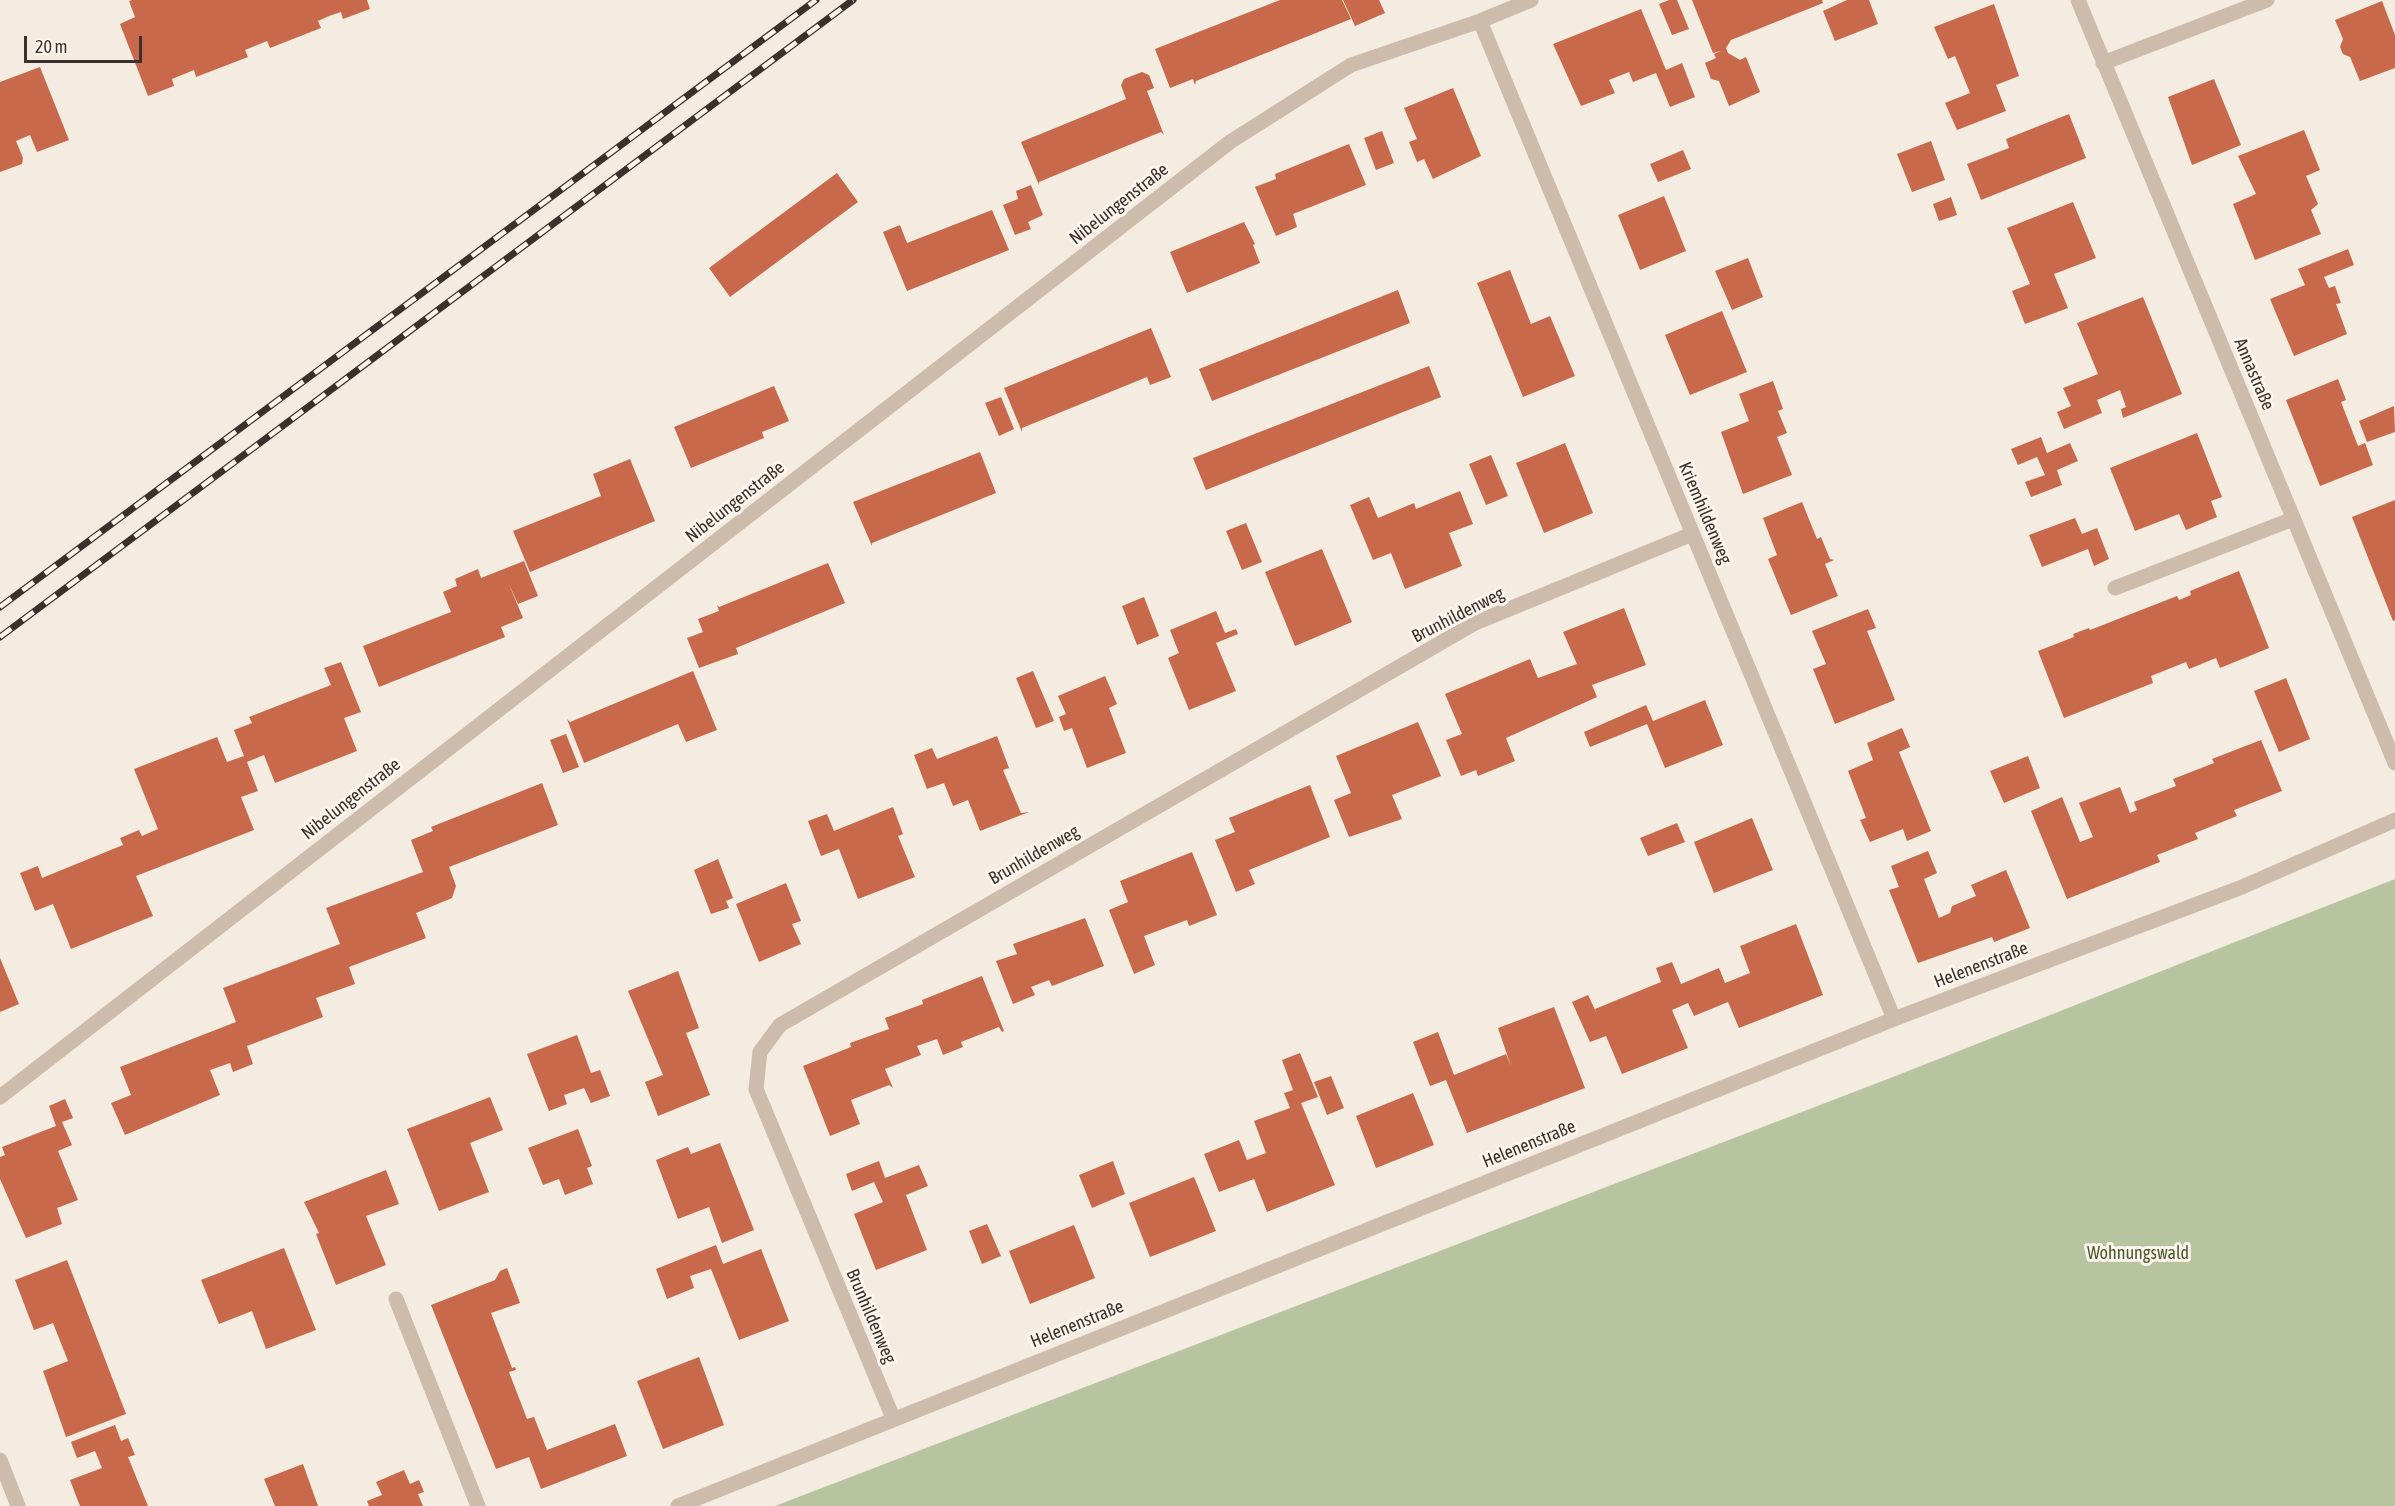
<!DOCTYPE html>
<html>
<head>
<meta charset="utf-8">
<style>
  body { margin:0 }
  #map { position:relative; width:2395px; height:1506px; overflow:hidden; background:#f4ebe1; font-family:"Asap Condensed",sans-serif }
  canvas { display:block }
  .scale { position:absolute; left:24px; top:36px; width:118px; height:27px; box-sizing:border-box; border:3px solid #3b302b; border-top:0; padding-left:8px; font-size:18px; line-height:21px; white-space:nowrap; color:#3b302b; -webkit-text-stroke:4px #fbf5ee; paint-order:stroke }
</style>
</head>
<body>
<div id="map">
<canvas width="2395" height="1506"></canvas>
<div class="scale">20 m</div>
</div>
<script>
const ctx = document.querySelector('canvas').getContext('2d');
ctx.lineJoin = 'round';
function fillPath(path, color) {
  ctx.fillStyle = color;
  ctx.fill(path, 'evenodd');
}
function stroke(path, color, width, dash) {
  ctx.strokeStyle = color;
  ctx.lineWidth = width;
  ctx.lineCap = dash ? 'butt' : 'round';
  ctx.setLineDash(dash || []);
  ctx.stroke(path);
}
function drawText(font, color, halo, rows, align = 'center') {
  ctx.font = font + ' "Asap Condensed",sans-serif';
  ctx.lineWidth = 6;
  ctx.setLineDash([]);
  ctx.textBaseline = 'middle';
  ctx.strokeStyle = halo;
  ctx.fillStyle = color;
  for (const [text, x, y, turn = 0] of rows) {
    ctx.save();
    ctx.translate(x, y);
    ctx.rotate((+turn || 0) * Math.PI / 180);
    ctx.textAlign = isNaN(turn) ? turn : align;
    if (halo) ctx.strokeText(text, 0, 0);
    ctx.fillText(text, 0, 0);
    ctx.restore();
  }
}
const green = new Path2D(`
  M2395,879V1506H775L1893,1077Z`);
const building = new Path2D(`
  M132,0H367L370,9L343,19L341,12L329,16L318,21L321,28L270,48L267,41L245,50L248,57L196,77L194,70L172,79L174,86L148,96L120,24L135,17L129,1Z
  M1280,0H1342L1351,19L1196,81L1195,85L1193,79L1170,88L1155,49Z
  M1343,0H1379L1385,13L1355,26Z
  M1669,0H1677L1689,29L1672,35L1659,4Z
  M1692,0H1822L1823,3L1731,40L1726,48L1728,53L1740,60L1746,57L1760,92L1729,106L1719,81L1711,79L1705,63L1716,58L1714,54L1721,51L1713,53Z
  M1847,0H1869L1878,24L1835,41L1823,11Z
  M2382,1L2395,35V68L2360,81L2350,57L2343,54L2340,47L2343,39L2335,20Z
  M1994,4L2019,76L1996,85L2006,111L1957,130L1945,103L1970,93L1955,56L1948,59L1934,27Z
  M1641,9L1666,70L1682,63L1695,97L1670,107L1656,73L1633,82L1629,72L1609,80L1615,93L1581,106L1553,44Z
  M40,67L69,140L37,152L30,135L16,141L23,158L22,164L0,172V82Z
  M1142,72L1149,75L1154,88L1147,91L1164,135L1161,132L1075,167L1039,182V185L1021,142L1126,99L1121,85L1124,79Z
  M2214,79L2241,145L2192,165L2168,97Z
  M1453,88L1481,156L1433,179L1424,159L1417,162L1409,142L1417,139L1404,108Z
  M2069,114L2086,158L1981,200L1967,164L2009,148L2006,139Z
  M2304,130L2320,170L2306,176L2318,204L2311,210L2321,234L2255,260L2233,204L2256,194L2238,156Z
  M1382,131L1394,163L1376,170L1364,138Z
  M1931,141L1945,180L1912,192L1897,154Z
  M1349,144L1366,185L1293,214L1297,227L1276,236L1255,187L1276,179L1275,174Z
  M1683,150L1691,169L1658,182L1650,164Z
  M837,173L858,202L730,297L709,268Z
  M1031,185L1043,215L1028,222L1031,229L1015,235L1003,205L1018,199L1016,191Z
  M1664,196L1686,251L1640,270L1618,215Z
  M1951,197L1957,215L1939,221L1933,204Z
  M2073,202L2096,258L2054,274L2068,308L2025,324L2012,291L2030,284L2007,228Z
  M992,210L1009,250L907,291L883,232L900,225L907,243Z
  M1244,222L1255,244L1253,245L1260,263L1187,293L1170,252Z
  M2348,249L2354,265L2324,277L2329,288L2335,286L2341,303L2336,304L2347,334L2294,356L2270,299L2305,285L2298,269Z
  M1748,258L1763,297L1732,310L1715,271Z
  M1510,270L1531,324L1550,316L1575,376L1523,397L1477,283Z
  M1398,290L1410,323L1212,401L1199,369Z
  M2143,297L2182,394L2123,418L2121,409L2126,407L2120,390L2097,400L2102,413L2064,429L2057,412L2071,406L2063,388L2098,374L2077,323Z
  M1722,311L1747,372L1690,395L1665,335Z
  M1151,328L1171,377L1150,385L1147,377L1022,428V432L1004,388Z
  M1429,366L1441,397L1206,490L1193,458Z
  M2338,379L2346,400L2341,402L2358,446L2365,443L2373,465L2320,486L2286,400Z
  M1773,381L1783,409L1778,411L1787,433L1777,437L1792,475L1743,494L1721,432L1749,421L1739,394Z
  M774,386L789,421L762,432L764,438L691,468L674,427Z
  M1001,397L1014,429L999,436L985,403Z
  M2394,406L2395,432L2367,442L2359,421Z
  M2197,433L2222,497L2211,501L2217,517L2186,530L2179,514L2135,531L2110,468Z
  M2041,437L2047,453L2070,443L2078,461L2057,470L2062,485L2031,497L2025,482L2045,475L2037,457L2018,465L2011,449Z
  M1565,443L1593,513L1544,533L1516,463Z
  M980,452L996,493L872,543V546L853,502Z
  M1491,455L1508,496L1486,505L1469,464Z
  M630,459L655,521L530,572L513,531L601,496L593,474Z
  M1460,491L1473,524L1449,533L1462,566L1405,589L1391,553L1373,560L1350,505L1369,497L1378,518L1414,503L1416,509Z
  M2395,500V620L2393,621L2352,517Z
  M1802,502L1817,539L1821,537L1830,559L1834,560L1825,564L1838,596L1791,615L1768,559L1777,555L1763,518Z
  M2075,518L2082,534L2097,528L2109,559L2094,566L2088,549L2042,567L2029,535Z
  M1246,523L1262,562L1242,570L1226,531Z
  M1322,549L1352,622L1295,646L1265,572Z
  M524,561L538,596L518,604L508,582L523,618L501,627L505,637L379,687L363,646L451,612L443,592L457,586L455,579L478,569L481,578Z
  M828,563L845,603L736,648L738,654L699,668L687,638L703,632L698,619L719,611L717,605L719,607Z
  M2239,571L2269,648L2220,668L2216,658L2189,669L2186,662L2151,676L2153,683L2064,718L2038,651L2074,637L2073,634L2089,628L2090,630L2177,596L2179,600L2191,595L2190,591Z
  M1144,597L1159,636L1137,645L1122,606Z
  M1624,608L1646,665L1592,685L1597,697L1506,738L1515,761L1478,776L1476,770L1461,776L1446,740L1462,734L1445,694L1530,659L1538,678L1577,664L1563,632Z
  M1868,609L1876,628L1867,631L1895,700L1835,724L1813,669L1826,664L1812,631Z
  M1216,611L1225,633L1236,629L1238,634L1216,643L1236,691L1189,710L1168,658L1179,653L1170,630Z
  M341,662L361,712L344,718L357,751L275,783L264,755L247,762L258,791L241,797L254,830L136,876L153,916L71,949L53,904L35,911L20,873L38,866L42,878L123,845L120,838L139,830L142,836L158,829L134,769L217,737L227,762L244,756L234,730L252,723L249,717L331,685L324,668Z
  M693,671L717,730L686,742L678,724L584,763L567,719L570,722Z
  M1033,671L1054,721L1036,728L1016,678Z
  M1105,676L1117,704L1109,708L1126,753L1087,768L1072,728L1064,731L1059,717L1066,714L1058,696Z
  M2286,678L2310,739L2279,752L2254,691Z
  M1705,700L1723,745L1665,768L1647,724L1590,747L1584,732L1646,705L1653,721Z
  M1418,722L1441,776L1392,795L1402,819L1349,837L1334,800L1351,793L1336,756Z
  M1902,728L1910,747L1899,752L1931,831L1907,841L1903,829L1870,842L1860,820L1866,818L1848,771L1873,760L1867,743Z
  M566,734L579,767L563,773L550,740Z
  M997,736L1009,768L1003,770L1021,813L1029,812L980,831L968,800L953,806L944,783L927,789L914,755L932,748L937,759Z
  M2261,740L2282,791L2234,810L2237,816L2195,833L2198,839L2157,855L2160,862L2067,899L2031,811L2062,797L2080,842L2093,837L2079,803L2120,787L2130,813L2137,810L2134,802L2176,786L2173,779L2214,763L2212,759Z
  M2028,756L2040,788L2004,803L1990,771Z
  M542,783L558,825L449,867L456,886L452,898L416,913L426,938L349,967L355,984L316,998L323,1017L247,1046L253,1064L233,1072L230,1063L210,1070L220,1095L125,1135L111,1103L131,1095L120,1067L236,1022L223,988L340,944L326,908L423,872L411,840L433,831L431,827Z
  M1310,785L1330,837L1249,870L1255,884L1236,892L1215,840L1235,832L1229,818Z
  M893,807L903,834L898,836L915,877L858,899L839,849L821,856L808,821L827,814L834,831Z
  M1752,818L1773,870L1714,893L1694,842Z
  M1677,823L1685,842L1648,856L1640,838Z
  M1928,851L1937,873L1924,879L1939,918L1950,913L1952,906L1976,896L1971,885L2006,870L2030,928L1994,942L1992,937L1918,963L1889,890L1899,887L1891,866Z
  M1192,852L1217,915L1189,926L1187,920L1144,936L1155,965L1134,974L1109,910L1128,902L1120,881Z
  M718,859L733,898L726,901L729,908L711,914L694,870Z
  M786,883L801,921L792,924L801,944L759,962L736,904Z
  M1085,918L1104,966L1052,986L1049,980L1031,987L1035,995L1013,1004L996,961L1017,954L1013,944Z
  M1796,924L1823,995L1739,1028L1728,1002L1694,1016L1688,1003L1672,1010L1688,1048L1622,1074L1606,1036L1590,1042L1572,1002L1588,995L1597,1014L1595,1009L1661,982L1656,968L1672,962L1681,984L1719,968L1725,983L1750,973L1740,946Z
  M0,958L19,1004L0,1012Z
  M678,971L699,1028L686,1033L710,1095L658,1116L645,1082L663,1075L628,991Z
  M982,976L1004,1031L1002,1032L999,1027L961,1042L963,1047L943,1055L937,1039L917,1046L921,1055L885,1069L893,1088L889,1085L851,1100L860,1124L830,1136L803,1066L851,1047L850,1043L889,1029L885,1018L923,1004L922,1000Z
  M1554,1007L1585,1088L1467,1133L1446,1080L1430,1086L1413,1042L1438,1032L1454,1075L1506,1054L1511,1066L1498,1028Z
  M577,1035L591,1073L600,1070L610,1096L591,1103L584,1088L564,1095L567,1104L549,1111L527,1054Z
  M1300,1053L1318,1097L1301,1103L1335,1185L1267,1212L1254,1179L1219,1192L1204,1154L1239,1140L1247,1160L1266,1153L1254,1121L1290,1108L1284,1093L1293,1090L1282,1060Z
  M1331,1076L1344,1108L1327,1115L1314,1082Z
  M1413,1093L1434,1145L1376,1168L1356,1116Z
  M490,1097L503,1130L470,1143L489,1192L439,1211L407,1129Z
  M65,1099L73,1118L62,1122L72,1145L58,1151L78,1200L57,1208L62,1224L26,1238L0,1179V1157L5,1155L2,1147L56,1126L49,1106Z
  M578,1129L592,1166L587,1168L593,1184L565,1195L559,1179L543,1185L528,1148Z
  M720,1143L754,1230L722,1243L709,1207L678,1219L656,1160L688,1147L691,1154Z
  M879,1161L885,1178L919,1165L928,1186L906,1195L927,1250L876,1270L854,1214L883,1202L874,1182L852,1191L846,1174Z
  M1113,1161L1125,1194L1092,1208L1079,1175Z
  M386,1170L399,1204L366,1216L386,1265L336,1285L316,1234L319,1233L304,1202Z
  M1194,1177L1216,1231L1150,1257L1129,1203Z
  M987,1224L1001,1256L982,1264L969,1231Z
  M1074,1225L1095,1278L1030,1304L1009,1251Z
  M716,1245L723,1264L761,1249L789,1321L739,1340L711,1269L690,1276L694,1288L667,1299L656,1269Z
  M284,1248L316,1330L266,1349L252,1311L219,1324L201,1280Z
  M67,1260L126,1414L66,1437L43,1371L68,1361L53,1323L34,1330L15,1280Z
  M507,1268L520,1303L491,1313L512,1368L515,1367L516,1370L509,1372L527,1419L534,1417L547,1450L615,1424L627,1456L541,1489L529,1457L496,1469L431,1305L495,1280L500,1271Z
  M699,1357L724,1425L663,1449L637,1381Z
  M115,1425L121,1441L128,1438L135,1455L128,1457L148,1506H80L70,1480L102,1468L95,1451L77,1458L71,1442Z
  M303,1464L318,1506H275L264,1479Z
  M404,1470L410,1484L419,1480L424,1492L418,1494L423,1506H369L367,1501L382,1495L376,1482Z`);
const lane = new Path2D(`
  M2115,588L2293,519
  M396,1299L478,1506`);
const street = new Path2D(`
  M2078,0L2395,763
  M1480,21L1894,1019
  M2103,63L2267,0
  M0,1097L1230,142L1351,65L1480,21L1531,0
  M893,1418L756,1089L760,1052L780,1025L1475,623L1692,534
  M0,1460L18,1506
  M678,1506L1894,1019L2242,887L2395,820`);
const rail = new Path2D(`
  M0,607L816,0
  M0,637L853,0`);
const streetNames = [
  ["Nibelungenstraße",1119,204,-38],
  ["Annastraße",2254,374,67],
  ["Nibelungenstraße",735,502,-38],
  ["Kriemhildenweg",1705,513,67],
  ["Brunhildenweg",1458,615,-27],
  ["Nibelungenstraße",351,799,-38],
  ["Brunhildenweg",1034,855,-30],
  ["Helenenstraße",1981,965,-21],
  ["Helenenstraße",1529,1144,-22],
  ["Brunhildenweg",871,1316,67],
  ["Helenenstraße",1077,1324,-22]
];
const parkNames = [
  ["Wohnungswald",2138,1253]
];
fillPath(green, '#b8c4a0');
fillPath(building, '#c8694b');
stroke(lane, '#cdbbac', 15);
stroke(street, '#cdbbac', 15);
stroke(rail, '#3b302b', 7);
stroke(rail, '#fbf5ee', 4.5, [14]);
drawText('18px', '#3b302b', '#fbf5ee', streetNames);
drawText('18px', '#4a5a2e', '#fbf5ee', parkNames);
</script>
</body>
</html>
